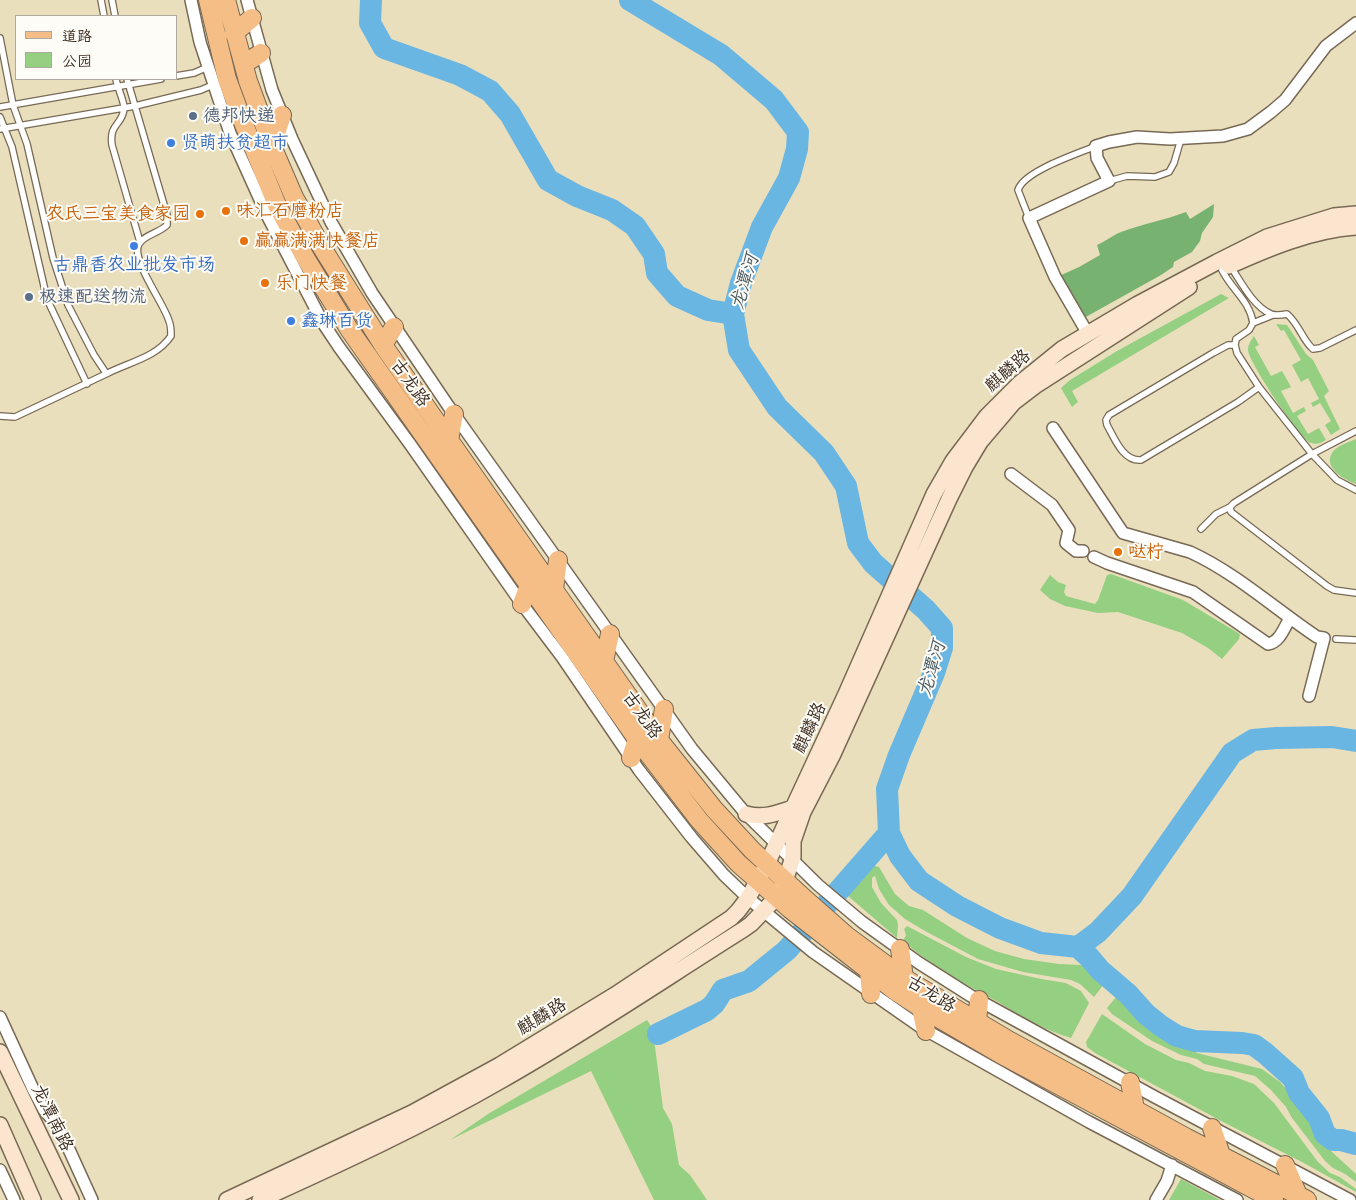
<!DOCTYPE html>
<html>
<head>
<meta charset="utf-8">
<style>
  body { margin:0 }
  #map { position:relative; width:1356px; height:1200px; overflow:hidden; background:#eadfbc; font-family:"Playpen Sans","LXGW WenKai TC",sans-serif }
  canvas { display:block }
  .legend { position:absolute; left:15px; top:15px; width:162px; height:65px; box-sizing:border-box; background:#fdfcf7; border:1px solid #afa8a0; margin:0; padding:6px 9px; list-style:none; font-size:15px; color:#3b2a1e }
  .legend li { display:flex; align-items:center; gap:10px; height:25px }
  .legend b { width:25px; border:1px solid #afa8a0 }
</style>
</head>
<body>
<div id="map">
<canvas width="1356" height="1200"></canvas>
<ul class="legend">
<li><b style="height:6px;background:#f6be87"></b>道路</li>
<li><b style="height:14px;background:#95cf82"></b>公园</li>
</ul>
</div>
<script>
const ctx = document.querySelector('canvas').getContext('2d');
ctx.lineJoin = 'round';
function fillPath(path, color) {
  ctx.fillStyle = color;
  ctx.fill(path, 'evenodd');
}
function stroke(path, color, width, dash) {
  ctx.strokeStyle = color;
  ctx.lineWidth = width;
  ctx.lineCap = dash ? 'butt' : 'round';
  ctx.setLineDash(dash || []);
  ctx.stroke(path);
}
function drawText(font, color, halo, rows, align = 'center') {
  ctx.font = font + ' "Playpen Sans","LXGW WenKai TC",sans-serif';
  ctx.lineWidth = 4;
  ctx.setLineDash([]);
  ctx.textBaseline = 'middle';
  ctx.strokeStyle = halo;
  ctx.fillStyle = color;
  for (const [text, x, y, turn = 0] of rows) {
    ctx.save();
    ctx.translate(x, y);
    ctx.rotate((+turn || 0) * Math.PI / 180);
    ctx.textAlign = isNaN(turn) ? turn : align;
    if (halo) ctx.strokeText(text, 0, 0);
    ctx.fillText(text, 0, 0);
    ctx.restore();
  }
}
const green = new Path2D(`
  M1221,294L1229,298L1072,391L1078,402L1072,407L1061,388L1070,380L1117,351Z
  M1276,324L1287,325L1306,354L1313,360L1329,391L1324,396L1340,429L1331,435L1325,425L1331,421L1320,403L1313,407L1311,403L1319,399L1308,378L1301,382L1292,365L1301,360L1284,330L1281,331Z
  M1254,336L1259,345L1255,347L1271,376L1282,371L1291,387L1281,391L1293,413L1304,407L1306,411L1297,416L1308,434L1319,428L1326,440C1321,443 1317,445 1311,443C1300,439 1249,363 1248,350C1248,345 1251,340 1254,336Z
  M1356,439V484C1345,480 1323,468 1332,453C1336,446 1349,442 1356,439Z
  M1111,574L1183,600L1240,634L1239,639L1222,659L1208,648L1182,633L1118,612L1098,613L1065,606L1050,599L1040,590L1050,575L1058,582L1066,585L1064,592L1066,596L1095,604L1098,600L1107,575Z
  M872,865L879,867L895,894L909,906L923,910L967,938L995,951L1024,959L1059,964L1081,965L1090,967L1103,979L1104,984L1094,997L1080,984L1071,980L1023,972L978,959L925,931L905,919L889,905L879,889L875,876L872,878V887L881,903L897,920L898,925L897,938L848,896L849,891Z
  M907,926L966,957L996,969L1041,979L1066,983L1081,991L1089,1003L1071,1038C1044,1030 1021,1016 998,1002C965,984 931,966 903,941L906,935L904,929Z
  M1117,996L1125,999L1137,1016L1155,1029L1159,1034L1197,1053L1262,1069L1280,1082L1288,1091L1296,1106L1314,1126L1319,1140L1356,1174V1182L1345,1174L1333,1168L1325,1161L1292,1118L1286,1107L1271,1090L1255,1076L1204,1064L1197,1059L1181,1055L1152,1041L1112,1014L1107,1008Z
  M1102,1014L1145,1044L1176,1060L1189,1063L1205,1071L1232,1076L1254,1084L1274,1103L1318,1162L1330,1173L1340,1177L1356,1189V1192L1302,1162L1223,1122L1095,1053L1087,1047L1086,1042Z
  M647,1020L651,1026L653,1032L663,1108L672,1124L679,1165L690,1175L707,1200H654L591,1071L450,1140L488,1114Z
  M1181,1179L1220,1200H1169Z`);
const forest = new Path2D(`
  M1214,204L1213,217L1202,233L1200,241L1192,252L1174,262L1173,267L1161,275L1084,318L1059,276L1079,267L1100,255L1097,245C1106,241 1113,235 1121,232C1142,224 1165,220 1186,212L1190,219Z`);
const river = new Path2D(`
  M371,0L370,23L384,48L460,75L490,91L510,114L548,180L577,196L612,210L635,226L654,254L657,273L677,296L708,310L733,314
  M630,0L721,55L774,100L798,132L797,149L789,178L762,227L741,283L733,314L739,350L777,407L824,453L846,486L858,543L873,563L926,610L942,628V648L934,673L899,755L887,789L889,833L900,856L919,881L957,906L1000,928L1041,943L1078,947L1098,932L1132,896L1232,753L1253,740L1276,738L1332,737L1356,741
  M1078,947L1089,957L1100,970L1128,994L1146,1014L1161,1026L1177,1036L1195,1041L1242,1043L1254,1045L1265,1053L1293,1078L1299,1093L1319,1118L1325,1134L1333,1140H1341L1356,1144
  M658,1034L707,1010L714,1004L723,990L749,981L787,950L889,833`);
const lane = new Path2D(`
  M101,0L104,16
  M112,0L115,16
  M0,38L13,105L27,144L53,258L63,289L68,305L94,355L106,373
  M176,76L194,73L210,66
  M116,79C117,87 125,103 124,109C122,126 109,123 112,145L140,242
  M0,107L161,79
  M0,117L12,147L47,299L87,384
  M0,129L135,106L201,90L215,84
  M1109,181L1127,176L1155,177L1169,172L1174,163L1181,139
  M1029,218L1018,190C1024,171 1077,154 1096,146
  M1231,267C1241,282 1253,306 1271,314C1276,316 1282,315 1287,314C1299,324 1303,341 1313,349L1320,348L1356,330
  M1222,270C1231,289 1250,301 1253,323L1249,330L1236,339L1235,345L1237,353L1259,387L1312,454L1234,503L1230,507L1231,512L1327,586L1334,590L1356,593
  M1253,323L1273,315
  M1235,345H1228L1213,353L1109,415L1106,420L1107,425C1114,437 1123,462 1141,460L1238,402L1259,387
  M0,416L15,417C45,403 76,388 106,374C129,362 156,358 171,336C171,331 171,325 169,321C164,303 130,259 139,244C145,234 158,234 167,225V215L127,79
  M1356,431L1312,454L1337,480L1356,490
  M1201,529L1216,514L1230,507
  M1336,639L1356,640`);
const street = new Path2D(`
  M191,0L200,42L230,133L267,215L323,323L339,347L410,444L522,604L562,657L639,770L692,838L724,875L748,898L813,952L922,1028L1089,1122L1237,1200
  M247,0L272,90L292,139L331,222L372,293L449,407L692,749L746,814L818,885L862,922L919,963L971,996L1155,1097L1350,1200
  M1088,334L1055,277L1029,218L1109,181L1097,158L1096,146L1109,142L1137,137L1170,139L1223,136L1248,129L1271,112L1285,100L1326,46L1356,23
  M1053,428L1123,533L1190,552C1236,573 1275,609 1317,637L1324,638L1309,696
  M1011,474L1052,505L1069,530L1066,543L1076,551H1083
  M1094,557L1107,563L1193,592L1268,644C1280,642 1284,628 1290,618
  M0,1017L33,1089L44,1110L57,1125L67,1145L92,1200
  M0,1170L14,1200
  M1156,1200L1167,1181L1172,1165`);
const secondary = new Path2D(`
  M1229,266C1269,248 1312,230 1356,227
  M746,814C764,819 777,813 793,808
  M0,1052L71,1200
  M0,1125L33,1200
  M227,1200L412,1113L500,1065L615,995L731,918L738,911L748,898L767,864L846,694L934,494L953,461L987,416L1020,383L1062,349L1138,304L1217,262L1267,237L1334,216L1356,214
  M260,1200C342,1163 424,1125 502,1080C585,1033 663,980 744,929L751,924L776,898L785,881L793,857V841L803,812L833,754L949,499L965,467L980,442L1014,402L1035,386L1189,287`);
const primary = new Path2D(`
  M208,0L227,79L243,122L277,205L306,259L349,329L637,739L699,820L738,863L790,909L895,991L921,1008L1002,1055L1274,1200
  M226,0L248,81L272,146L294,197L321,246L383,345L449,440L659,740L714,809L752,850L805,899L847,936L904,978L1010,1041L1187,1138L1307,1200
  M234,33L252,18
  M244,64L261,53
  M272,146L282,115
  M383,345L394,327
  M449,440L454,414
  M554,589L558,560
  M522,604L529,585
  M604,661L610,634
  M659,740L664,709
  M631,758L637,739
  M900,949L904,978
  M869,971L871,994
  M921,1008L926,1031
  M977,1022L979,1000
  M1130,1082L1135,1109
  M1212,1128L1221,1155
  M1285,1165L1298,1195`);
const markers = [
  [193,116,5,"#5c6f8a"],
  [171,143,5,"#3f7fe0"],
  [226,211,5,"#e8710a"],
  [200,214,5,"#e8710a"],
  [244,241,5,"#e8710a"],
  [134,246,5,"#3f7fe0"],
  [265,283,5,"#e8710a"],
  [29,297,5,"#5c6f8a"],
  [291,321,5,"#3f7fe0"],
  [1118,552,5,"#e8710a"]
];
const serviceNames = [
  ["德邦快递",203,116],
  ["极速配送物流",39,297]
];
const shopNames = [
  ["贤萌扶贫超市",181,143],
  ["古鼎香农业批发市场",134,265,"center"],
  ["鑫琳百货",301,321]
];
const foodNames = [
  ["味汇石磨粉店",236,211],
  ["农氏三宝美食家园",190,214,"right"],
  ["赢赢满满快餐店",254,241],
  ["乐门快餐",275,283],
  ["哒柠",1128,552]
];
const streetNames = [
  ["麒麟路",1008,371,-42],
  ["古龙路",410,383,55],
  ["古龙路",642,715,55],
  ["麒麟路",810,728,-65],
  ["古龙路",931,994,32],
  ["麒麟路",542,1017,-31],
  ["龙潭南路",52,1118,64]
];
const waterNames = [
  ["龙潭河",745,282,-73],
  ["龙潭河",932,669,-74]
];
fillPath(green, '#95cf82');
fillPath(forest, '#78b270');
stroke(river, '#6ab6e3', 22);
stroke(lane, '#786955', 8);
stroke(street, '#786955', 14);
stroke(secondary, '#786955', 18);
stroke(primary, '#786955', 20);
stroke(lane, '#fff', 5.5);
stroke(street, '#fff', 11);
stroke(secondary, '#fbe5cf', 15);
stroke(primary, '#f6be87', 18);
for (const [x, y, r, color] of markers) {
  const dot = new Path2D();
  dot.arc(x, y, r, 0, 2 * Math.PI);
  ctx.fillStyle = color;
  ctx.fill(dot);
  stroke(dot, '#fdfcf7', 2);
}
drawText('18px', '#4e5e75', '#fdfcf7', serviceNames, 'left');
drawText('18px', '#366cbe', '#fdfcf7', shopNames, 'left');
drawText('18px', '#c56008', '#fdfcf7', foodNames, 'left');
drawText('18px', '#3b2a1e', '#fdfcf7', streetNames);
drawText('italic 19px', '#4b5b63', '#fdfcf7', waterNames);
</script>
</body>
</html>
